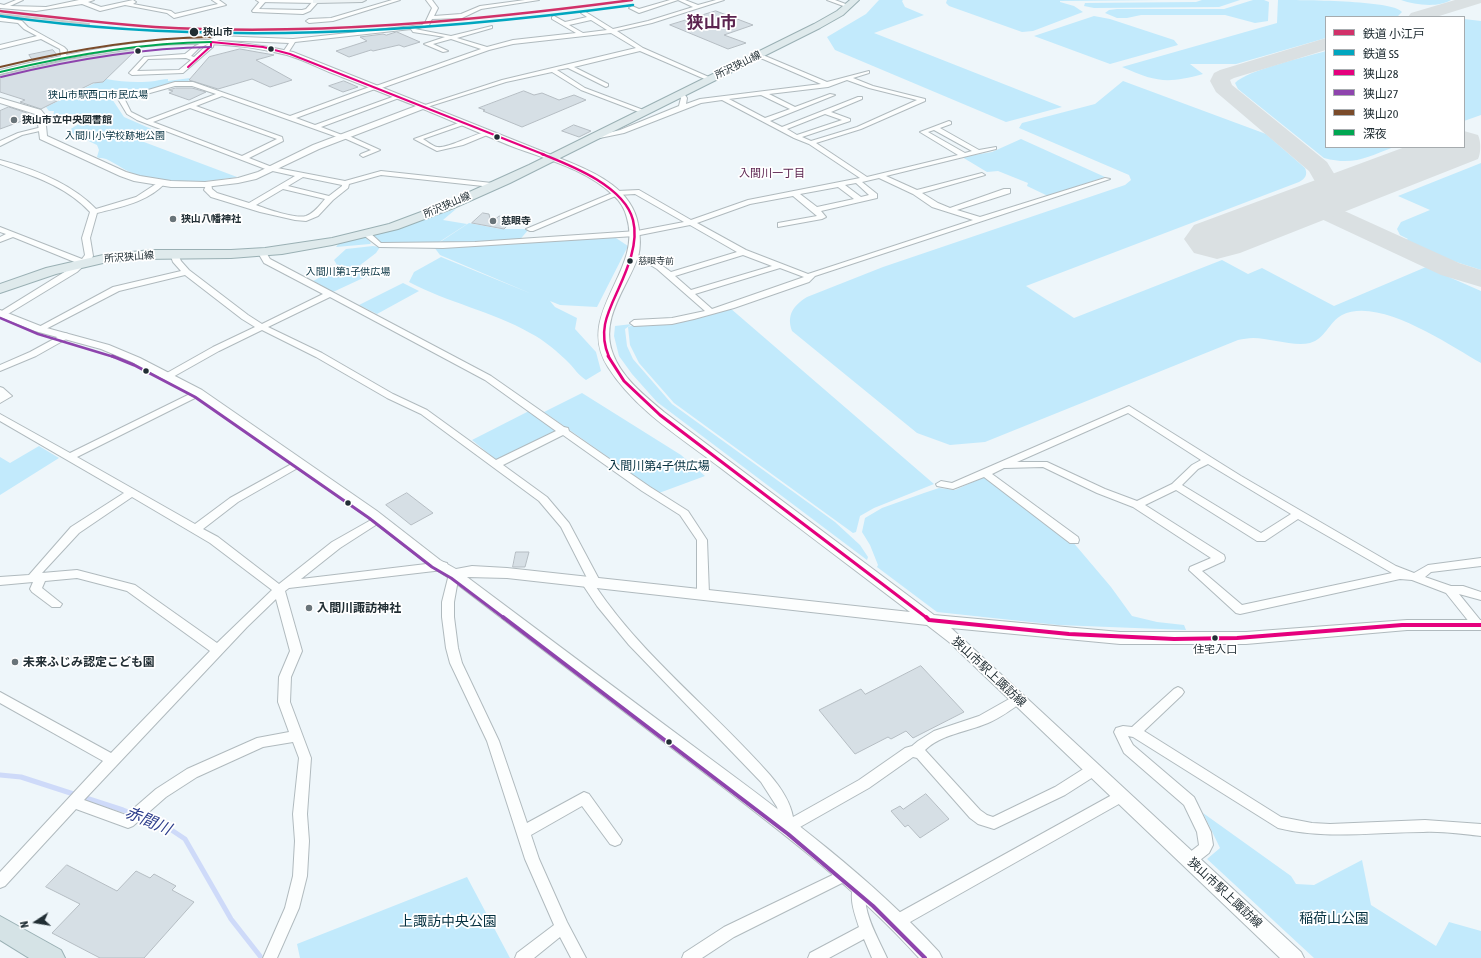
<!DOCTYPE html>
<html>
<head>
<meta charset="utf-8">
<style>
  body { margin:0 }
  #map { position:relative; width:1481px; height:958px; overflow:hidden; background:#eef6fa; font-family:"Asap Condensed","Noto Sans JP",sans-serif }
  canvas { display:block }
  .legend { position:absolute; left:1325px; top:16px; width:140px; height:132px; box-sizing:border-box; background:#fff; border:1px solid #a6abae; margin:0; padding:5px 7px; list-style:none; font-size:12px; color:#212e34 }
  .legend li { display:flex; align-items:center; gap:8px; height:20px }
  .legend b { width:20px; border:1px solid #a6abae }
  .north { position:absolute; left:16px; top:902px; width:40px; height:40px; -webkit-text-stroke:3px #fff; paint-order:stroke; rotate:258deg; font-size:11px; font-weight:700; line-height:16px; text-align:center; color:#212e34 }
  .north::after { content:''; display:block; margin:auto; width:14px; height:18px; background:#212e34; clip-path:polygon(50% 0,100% 100%,50% 72%,0 100%) }
</style>
</head>
<body>
<div id="map">
<canvas width="1481" height="958"></canvas>
<ul class="legend">
<li><b style="height:5px;background:#d13169"></b>鉄道 小江戸</li>
<li><b style="height:5px;background:#00a6bf"></b>鉄道 SS</li>
<li><b style="height:5px;background:#e5007d"></b>狭山28</li>
<li><b style="height:5px;background:#8e44ad"></b>狭山27</li>
<li><b style="height:5px;background:#7a4b2a"></b>狭山20</li>
<li><b style="height:5px;background:#00a651"></b>深夜</li>
</ul>
<div class="north">N</div>
</div>
<script>
const ctx = document.querySelector('canvas').getContext('2d');
ctx.lineJoin = 'round';
function fillPath(path, color) {
  ctx.fillStyle = color;
  ctx.fill(path, 'evenodd');
}
function stroke(path, color, width, dash) {
  ctx.strokeStyle = color;
  ctx.lineWidth = width;
  ctx.lineCap = dash ? 'butt' : 'round';
  ctx.setLineDash(dash || []);
  ctx.stroke(path);
}
function drawText(font, color, halo, rows, align = 'center') {
  ctx.font = font + ' "Asap Condensed","Noto Sans JP",sans-serif';
  ctx.lineWidth = 3.5;
  ctx.setLineDash([]);
  ctx.textBaseline = 'middle';
  ctx.strokeStyle = halo;
  ctx.fillStyle = color;
  for (const [text, x, y, turn = 0] of rows) {
    ctx.save();
    ctx.translate(x, y);
    ctx.rotate((+turn || 0) * Math.PI / 180);
    ctx.textAlign = isNaN(turn) ? turn : align;
    if (halo) ctx.strokeText(text, 0, 0);
    ctx.fillText(text, 0, 0);
    ctx.restore();
  }
}
const green = new Path2D(`
  M879,0H903L902,1L905,7L924,15L874,33L1062,107L1006,122L835,50L827,37L866,14Z
  M947,0H1161L1060,1V2L1074,6L1083,12L1033,31L1022,32L949,6L946,3Z
  M1202,0H1240L1219,7L1094,8L1084,6L1085,3L1196,2Z
  M1253,0H1264L1269,2L1268,21L1255,23L1225,15H1141L1127,18H1117L1105,13L1109,10L1117,9H1224Z
  M1278,0C1298,0 1394,0 1402,12L1397,17H1326V38L1236,64H1190L1203,74C1167,84 1156,82 1122,67L1277,23Z
  M1401,0H1451C1438,8 1415,5 1401,0Z
  M1094,16L1110,19L1174,40L1178,45L1110,64L1034,36Z
  M1464,19L1481,21V115L1464,121Z
  M1326,51V147H1394C1367,157 1354,166 1324,158L1238,89L1235,83C1247,70 1306,57 1326,51Z
  M190,78L188,82L174,83L112,99L124,117L156,131L136,139L237,177C208,182 167,185 139,176C127,172 117,164 106,159C103,158 100,159 97,157L99,150L97,145L74,134L69,130L82,122L68,114L53,117L54,111H49L46,107L95,83L103,82L106,79C121,82 140,83 155,81C160,80 163,79 168,79V81Z
  M1123,81L1266,134L1305,168C1308,175 1305,179 1299,182L1026,286L1074,318L1222,260L1248,274L1262,268L1334,306L1426,267L1481,291V363C1449,345 1379,296 1342,315C1329,322 1325,339 1310,343C1294,347 1270,338 1253,338C1248,338 1243,339 1238,340L985,442L950,445L917,433L792,331C786,315 794,305 807,297L883,267L1125,185L1131,180L1129,175L1019,128L1022,123L1095,104Z
  M1021,139L1105,177L1048,196L1027,186L1028,183L998,171L987,172L962,157L992,152Z
  M1481,163V270L1450,260L1406,240L1408,239L1400,235L1397,229L1401,222L1430,210L1398,196Z
  M456,209L443,220L467,224L433,246L380,244L372,236Z
  M469,223L500,229H529L517,243L434,246Z
  M613,236L628,246L597,307L560,305L550,301L555,307L577,318L575,329L596,352L601,371L586,380C578,375 575,369 569,363C558,352 544,340 530,333C492,311 448,303 409,282L414,272L441,257L532,294L440,255L434,247L517,244Z
  M366,237L371,243L370,244L336,247L339,243Z
  M373,246L380,247L376,253L359,266L376,272L333,292L313,281L336,269L337,265L334,260L346,249Z
  M403,283L419,291L377,314L359,305Z
  M730,308L934,484L874,508L860,516L856,532L853,533L674,403L639,363L630,345L628,327L633,325L669,323Z
  M632,324L625,329L627,346L633,359L672,404L835,522L860,545L868,557L867,560L657,402L632,374L619,356L614,336L615,326Z
  M582,393L681,455L705,476L659,493L544,412Z
  M529,411L556,428L554,432L502,459H495L472,440Z
  M39,446L59,458L0,495V457L10,463Z
  M982,478H986L1072,541L1111,587L1132,616L1157,622L1184,625L1186,630L1058,625L937,612L877,567L878,565L870,545L862,532L865,518L882,508L924,493L939,488L955,490Z
  M1203,813L1291,876L1296,884L1314,885L1362,860L1371,905L1436,946L1449,922L1481,931V958H1314L1207,859L1220,848Z
  M467,877L510,958H300L297,944Z`);
const stream = new Path2D(`
  M0,775L21,777L123,810L167,827L185,839L231,919L260,956`);
const taxiway = new Path2D(`
  M1455,0H1481V3L1436,17H1408L1411,13Z
  M1326,38V50L1234,78L1230,80L1232,85L1327,162L1341,185L1340,196L1337,201L1327,203L1459,263L1481,270V287L1441,275L1300,209L1297,204L1300,199L1309,197L1318,199L1316,196L1317,185L1309,171L1216,92L1210,81L1214,73L1220,70Z`);
const runway = new Path2D(`
  M1464,131L1478,135C1481,141 1481,153 1478,159L1240,253L1217,259L1194,253L1184,239L1194,225L1405,147H1464Z`);
const building = new Path2D(`
  M716,11L753,25L724,35L746,43L728,49L670,25Z
  M397,32L420,42L404,47L399,45L373,51L371,50L349,57L336,51L367,41L360,37L383,34L386,35Z
  M137,49L103,82L93,83L41,109L20,102L25,100L0,92V75L71,59Z
  M240,49L274,55L256,60L292,80L270,87L252,79L218,89L189,80L209,57Z
  M53,50L57,55L33,61L29,55Z
  M344,81L358,87L343,92L329,86Z
  M176,88H192L206,92L189,100L169,93L173,91L169,90Z
  M524,91L534,95L542,93L559,100L574,95L586,100L522,127L483,111L485,110L479,108Z
  M9,107L30,114L27,116L33,117L0,129V111Z
  M574,125L591,131L579,137L562,131Z
  M483,213L489,214L491,223L499,216L514,219L504,229L472,223Z
  M407,493L433,513L411,525L386,505Z
  M516,552H529L525,567H513Z
  M921,666L964,712L913,738L906,731L891,739L888,737L855,754L819,710L861,689L865,694Z
  M926,794L949,819L920,838L908,825L905,827L891,811L900,806L903,809Z
  M67,865L117,891L136,871L150,878L154,874L176,886L172,890L194,902L144,958H100L52,933L80,904L46,887Z`);
const minor = new Path2D(`
  M16,0H23L10,6L46,7L79,0H94L88,2L101,7L133,0L136,2L133,4L171,11L175,14L218,4L212,0H219L226,5L174,18L167,13L125,5L100,11L82,4L36,11L0,8V4L4,5Z
  M261,0L266,1L259,9L302,10L306,9L314,0L319,1L310,11L303,14L253,12L252,11Z
  M392,0H400L333,21L309,23L306,21L309,19L331,18Z
  M426,0H432L438,8L434,16L461,14L480,6L525,0H539L481,9L462,18L432,19L429,25L415,29L451,36L492,26V28L457,38L487,47L513,40L576,33L552,19V17L554,16L565,22L587,17L581,13L584,11L613,29L648,21L693,7L678,0H685L698,5L716,0H724L652,23L617,31L643,48L711,78V80H707L640,51L574,67L608,84V86L606,87L568,68L557,70L585,88L646,111V113L644,114L581,90L552,72L506,82L424,108L419,107L502,80L636,48L611,33L513,44L489,50L379,89H375L296,118L315,125L395,96H399V98L321,127L342,135H347L380,150L363,157L360,155L361,154L371,150L344,138H340L222,96L196,106L282,137L283,141L249,158L272,167L345,181L381,171L492,183L496,185L492,187L381,175L349,184L348,188L333,200L318,216L306,221L295,220L260,212L211,197L204,190L207,183H211L212,189L217,193L249,203L295,176L268,170L137,120L127,114L118,99L175,82H193L290,116L372,86H376L481,49L451,39L433,44L448,51L443,52L424,44L445,37L413,32L411,29L295,42L288,53L286,54L283,52L289,43L219,40L214,42L213,47L183,73L132,75L129,73L144,57L185,54L195,46L218,36L293,39L422,25L425,23L432,8ZM591,20L607,30L583,33L569,25ZM208,44L194,57L191,56L199,48ZM186,58L191,60L179,70L137,71L148,59ZM175,86H192L216,94L147,120L131,112L125,100ZM190,108L277,139L242,156L153,122ZM303,177L342,185V186L329,196L288,186ZM283,189L325,199C320,205 314,213 306,216C296,219 266,209 256,205Z
  M670,0H678L639,13L629,8L632,6L639,9Z
  M827,0H835L851,6L846,7Z
  M0,17L22,21L28,27L64,47L67,50L66,56L61,57L60,49L41,39L0,49V45L37,36L24,29L18,23L0,21Z
  M758,53L827,82L869,71V73L853,78L873,86L925,99V101L861,129L816,143L867,177L958,155L920,132L949,121L951,122V124L940,128L979,150L996,147V149L886,176L917,190L982,173L985,175L922,193L938,203L950,208L1004,189H1010V193L957,210L980,217L1105,178L1110,179L815,276L809,282L734,308L694,319L672,324L634,326L630,323L634,320L672,318L705,311L657,269L647,263L629,256L633,254L653,259L671,272L737,252L690,225L635,236L443,248L379,247L362,234L363,232H369L381,243L475,242L637,231L684,222L635,194L618,195L533,231H530L526,229L617,191L639,190L691,220L748,200L860,178L809,144L794,138L722,100L701,103L624,133L595,139L592,137L620,130L679,106L681,98L678,93L681,91L683,92L687,98L686,104L700,99L821,84L756,56L755,55ZM847,80L869,88L917,100L857,127L811,141L802,137L850,121V119L831,112L862,99V97H858L782,127L770,121L835,95L830,94L795,107L769,94L828,87ZM761,95L790,109L765,118L729,99ZM825,114L842,120L797,135L787,129ZM934,130L972,151L965,153L928,132ZM879,178L913,194L932,207L973,220L808,274L746,250L697,223L750,204L793,196L817,216L778,223V227L822,219L826,217L821,211L877,198V194L862,182ZM856,183L869,195L861,197L845,185ZM838,187L854,199L817,207L800,194ZM743,255L772,266L691,290L675,276ZM780,268L804,277L712,309L695,294Z
  M464,121L467,123L466,124L423,139C427,141 432,146 437,147C451,149 484,127 492,133L463,145L437,151L414,139Z
  M42,127L45,129L44,130L22,135L0,146V141L18,133Z
  M0,160C34,169 71,183 96,209L136,197L159,182L165,183C148,202 120,207 97,213L90,238L93,256L92,258L77,272L3,317L0,316V312L71,268L77,263L13,237L0,242V237L6,234L0,232V227L82,259L85,255L82,238L90,212C66,186 33,176 0,164Z
  M258,249H264L270,259L491,376L564,427L568,428L569,431L650,487L688,511L707,540L709,594L707,597H699L697,594V540L680,515L642,491L563,435L503,465L547,497L569,523L601,583L596,587C644,658 714,711 770,775C781,788 790,801 793,817L859,780L905,748L912,746L918,741L934,731L979,716L1018,694L1022,696L1024,699L1022,702C1011,710 1000,718 988,723C967,732 942,734 925,750L980,810L987,815L993,817L1055,787L1088,766L1093,765L1098,766L1099,770L1098,774L1065,795L994,829L978,824L970,818L917,758L913,757L869,788L793,831L788,833L783,831L777,807L761,782L629,645L597,606L581,582L583,579L587,578L561,527L539,501L421,414L387,398L316,357L262,330L219,351L171,378H165L164,376L165,374L213,347L255,327L242,319L185,275L119,291L42,331L39,332L35,329L113,287L181,271L173,262L170,254L174,252H177L181,261L189,270L248,315L262,324L323,294L264,263L257,251ZM330,297L485,380L556,431L496,460L427,410L393,394L322,353L268,327Z
  M65,333L68,334L69,336L68,338L36,356L0,371V365L30,352Z
  M0,387L3,388L12,396L0,403Z
  M198,390L203,393L201,395L77,457L195,524L230,498L297,461H303L305,463L303,465L238,502L203,529L218,537L279,584L332,542L378,516L383,519L382,521L340,548L301,579L443,562L447,563L448,566L447,569L443,570L289,588L285,591L302,651L291,677L290,702L311,758L307,814L309,841L307,876L299,908L277,958H263L285,908L293,876L295,841L293,814L299,758L293,742L263,747L197,777L166,797L133,826L128,828L76,809L5,886L0,888V872L103,761L0,703V692L111,753L210,651L127,591L77,578L45,581L42,588L62,604L60,607H52L32,592L30,589L33,582L0,585V577L29,575L71,527L124,493L0,421V414L70,453ZM132,497L210,543L272,590L217,643L135,585L77,570L42,573L79,533ZM276,599L290,651L279,677L278,702L289,732L257,738L187,769L156,789L126,815L84,800L247,627Z
  M1129,406L1241,476L1396,566L1414,573L1428,565L1481,558V566L1431,572L1425,577L1451,586H1463L1481,592V600L1459,594L1481,621V628H1474L1446,593L1412,580L1400,579L1240,614L1236,613L1189,570L1190,567L1211,558L1133,507L1097,493L1043,467L1004,468L992,474L1078,537L1079,540L1078,543H1070L984,477L953,489L937,486L936,484L941,481L952,483ZM1128,413L1201,460L1192,465L1172,484L1137,501L1105,489L1047,462H1017ZM1208,464L1291,514L1261,533L1182,485L1198,469ZM1176,490L1257,541H1265L1298,519L1392,573L1242,605L1202,571L1224,561L1225,558L1224,555L1145,505Z
  M454,570L458,571L459,574L454,602V617L458,648L462,663L499,741L527,823L584,792L589,794L622,840L620,844L615,846L610,844L582,806L531,835L539,859L567,922L586,958H571L560,937L534,958H515L517,953L554,925L525,859L487,741L450,663L446,648L442,617V602L449,574L450,571Z
  M1178,687L1182,689L1184,692L1182,695L1144,731L1281,817L1312,823L1330,824L1425,820L1481,824V836C1462,834 1443,831 1423,832C1374,832 1327,840 1278,828L1133,737L1128,736L1133,745L1194,797L1211,832L1213,845L1209,853L1195,864L1190,866L1185,864L1183,860L1185,856L1199,845L1197,832L1184,805L1124,753L1114,732L1116,728L1123,726L1132,727L1174,689Z
  M1121,790L1126,792L1128,796L1126,800L903,926L898,928L893,926L891,921L893,916Z
  M845,869L850,871L852,875L850,879L734,937L702,958H682L684,953L724,927Z
  M860,880L865,881C869,890 865,898 866,906C869,924 880,942 887,958H872L864,939L829,958H808L810,953L859,927C854,912 848,896 855,881Z`);
const tertiary = new Path2D(`
  M256,0H319V1L316,3L259,2Z
  M181,39C219,40 255,43 293,52L569,162C598,174 632,190 638,224C640,234 641,247 638,257C627,288 599,319 613,354C622,378 645,396 664,412L934,615L1120,632H1246L1407,620H1481V630H1407L1246,644H1120L951,628L1301,952L1304,958H1280L949,642L927,625L507,578L467,577C547,637 627,697 708,757C789,817 870,877 939,952L942,958H919C854,886 775,827 698,768C615,705 532,641 449,578L430,566L367,517L194,396L132,362L101,349L35,331L0,317V310L43,327L109,345L140,358L202,390L377,511L440,560L456,569L472,566L507,568L910,612C848,565 785,517 722,469C683,439 635,410 608,367C574,313 643,272 627,218C625,209 620,201 613,195C586,169 545,159 511,146C481,134 453,121 423,109L319,149L256,179L238,183L205,187H171L134,181L120,176L40,139L37,116L35,114L0,103V98L41,110L45,115L47,136L126,172L140,176L171,181L205,182L238,178L258,172L313,145L416,106C387,95 358,83 329,72C315,66 301,59 287,55C191,30 93,51 0,74V70C60,55 119,43 181,39Z`);
const secondary = new Path2D(`
  M313,0H366L362,2L316,3H313Z`);
const primary = new Path2D(`
  M850,0H859L843,15L820,28L510,183L454,208L398,229L332,245L282,254L231,258L139,259L103,263L56,274L0,293V284L46,268L103,255L151,250H231L265,248L332,238L389,224L445,203L529,165L814,24L837,11Z`);
const trunk = new Path2D(`
  M0,916L61,950L65,958H29L0,940Z`);
const rail = new Path2D(`
  M0,14L89,24`);
const bus1Far3 = new Path2D(`
  M188,67L211,46V42L263,47L290,54L545,155`);
const bus1Far2 = new Path2D(`
  M542,154C572,166 624,186 633,220C639,243 627,270 618,290C607,314 598,332 609,357`);
const bus1Far1 = new Path2D(`
  M608,356L624,381L660,415L927,618`);
const bus1 = new Path2D(`
  M926,617L929,620
  M929,620L1069,634L1174,639L1237,638L1402,625H1481`);
const bus2Far3 = new Path2D(`
  M1,77C70,60 139,48 211,47`);
const bus2Far2 = new Path2D(`
  M0,318L38,334L114,357`);
const bus2Far1 = new Path2D(`
  M112,356L134,365L195,397L369,518L432,567L451,578L504,618`);
const bus2 = new Path2D(`
  M503,617L788,834L873,906L925,958`);
const bus3 = new Path2D(`
  M0,67C70,50 139,38 211,37`);
const bus4 = new Path2D(`
  M0,72C70,55 139,43 211,42`);
const rail1 = new Path2D(`
  M0,11C52,17 103,23 155,27C315,36 474,21 632,0`);
const rail2 = new Path2D(`
  M0,16C210,46 423,33 633,5`);
const markers = [
  [194,32,5,"#212e34"],
  [271,49,3.5,"#212e34"],
  [138,51,3.5,"#212e34"],
  [14,120,4,"#697479"],
  [497,137,3.5,"#212e34"],
  [173,219,4,"#697479"],
  [493,221,4,"#697479"],
  [630,261,3.5,"#212e34"],
  [146,371,3.5,"#212e34"],
  [348,503,3.5,"#212e34"],
  [309,608,4,"#697479"],
  [1215,638,3.5,"#212e34"],
  [15,662,4,"#697479"],
  [669,742,3.5,"#212e34"]
];
const farBusnames = [
  ["慈眼寺前",638,261]
];
const farStopnames = [
  ["狭山市",203,32]
];
const farStreetnames = [
  ["所沢狭山線",738,65,-26],
  ["所沢狭山線",447,205,-23],
  ["所沢狭山線",129,257,-4]
];
const farParknames = [
  ["狭山市駅西口市民広場",98,95],
  ["入間川小学校跡地公園",115,136],
  ["入間川第1子供広場",348,272]
];
const farPoinames = [
  ["狭山市立中央図書館",22,120],
  ["狭山八幡神社",181,219],
  ["慈眼寺",501,221]
];
const farNeighbourhoodnames = [
  ["入間川一丁目",772,174]
];
const busNames = [
  ["住宅入口",1215,650]
];
const parkNames = [
  ["入間川第4子供広場",659,466]
];
const poiNames = [
  ["入間川諏訪神社",317,608],
  ["未来ふじみ認定こども園",23,662]
];
const streetNames = [
  ["狭山市駅上諏訪線",989,672,43],
  ["狭山市駅上諏訪線",1225,893,43]
];
const nearParknames = [
  ["稲荷山公園",1334,919],
  ["上諏訪中央公園",448,922]
];
const nearWaternames = [
  ["赤間川",148,821,23]
];
const farTownnames = [
  ["狭山市",712,23]
];
fillPath(green, '#c2eafc');
stroke(stream, '#cedaf9', 5);
fillPath(taxiway, '#dae0e2');
fillPath(runway, '#dae0e2');
fillPath(building, '#d6dfe5');
stroke(building, '#b5bdc3', 1);
stroke(minor, '#b0babe', 2);
stroke(tertiary, '#b0babe', 2);
stroke(secondary, '#b0babe', 2);
stroke(primary, '#9ab0b4', 2);
stroke(trunk, '#9ab0b4', 2);
fillPath(minor, '#fcfefe');
fillPath(tertiary, '#fcfefe');
fillPath(secondary, '#edf3f5');
fillPath(primary, '#dfeaec');
fillPath(trunk, '#d5e3e6');
stroke(rail, '#c7caca', 2);
stroke(bus1Far3, '#e5007d', 2);
stroke(bus1Far2, '#e5007d', 2.5);
stroke(bus1Far1, '#e5007d', 3);
stroke(bus1, '#e5007d', 4);
stroke(bus2Far3, '#8e44ad', 2);
stroke(bus2Far2, '#8e44ad', 2.5);
stroke(bus2Far1, '#8e44ad', 3);
stroke(bus2, '#8e44ad', 4);
stroke(bus3, '#7a4b2a', 2);
stroke(bus4, '#00a651', 2);
stroke(rail1, '#d13169', 2.5);
stroke(rail2, '#00a6bf', 2.5);
for (const [x, y, r, color] of markers) {
  const dot = new Path2D();
  dot.arc(x, y, r, 0, 2 * Math.PI);
  ctx.fillStyle = color;
  ctx.fill(dot);
  stroke(dot, '#fff', 1.5);
}
drawText('9px', '#212e34', '#fff', farBusnames, 'left');
drawText('bold 10px', '#212e34', '#fff', farStopnames, 'left');
drawText('10px', '#212e34', '#fff', farStreetnames);
drawText('10px', '#053140', '#fff', farParknames);
drawText('bold 10px', '#212e34', '#fff', farPoinames, 'left');
drawText('11px', '#5b234f', '#fff', farNeighbourhoodnames);
drawText('11px', '#212e34', '#fff', busNames);
drawText('12px', '#053140', '#fff', parkNames);
drawText('bold 12px', '#212e34', '#fff', poiNames, 'left');
drawText('12px', '#212e34', '#fff', streetNames);
drawText('14px', '#053140', '#fff', nearParknames);
drawText('italic 16px', '#2c3d8b', '#fff', nearWaternames);
drawText('bold 17px', '#5b234f', '#fff', farTownnames);
</script>
</body>
</html>
